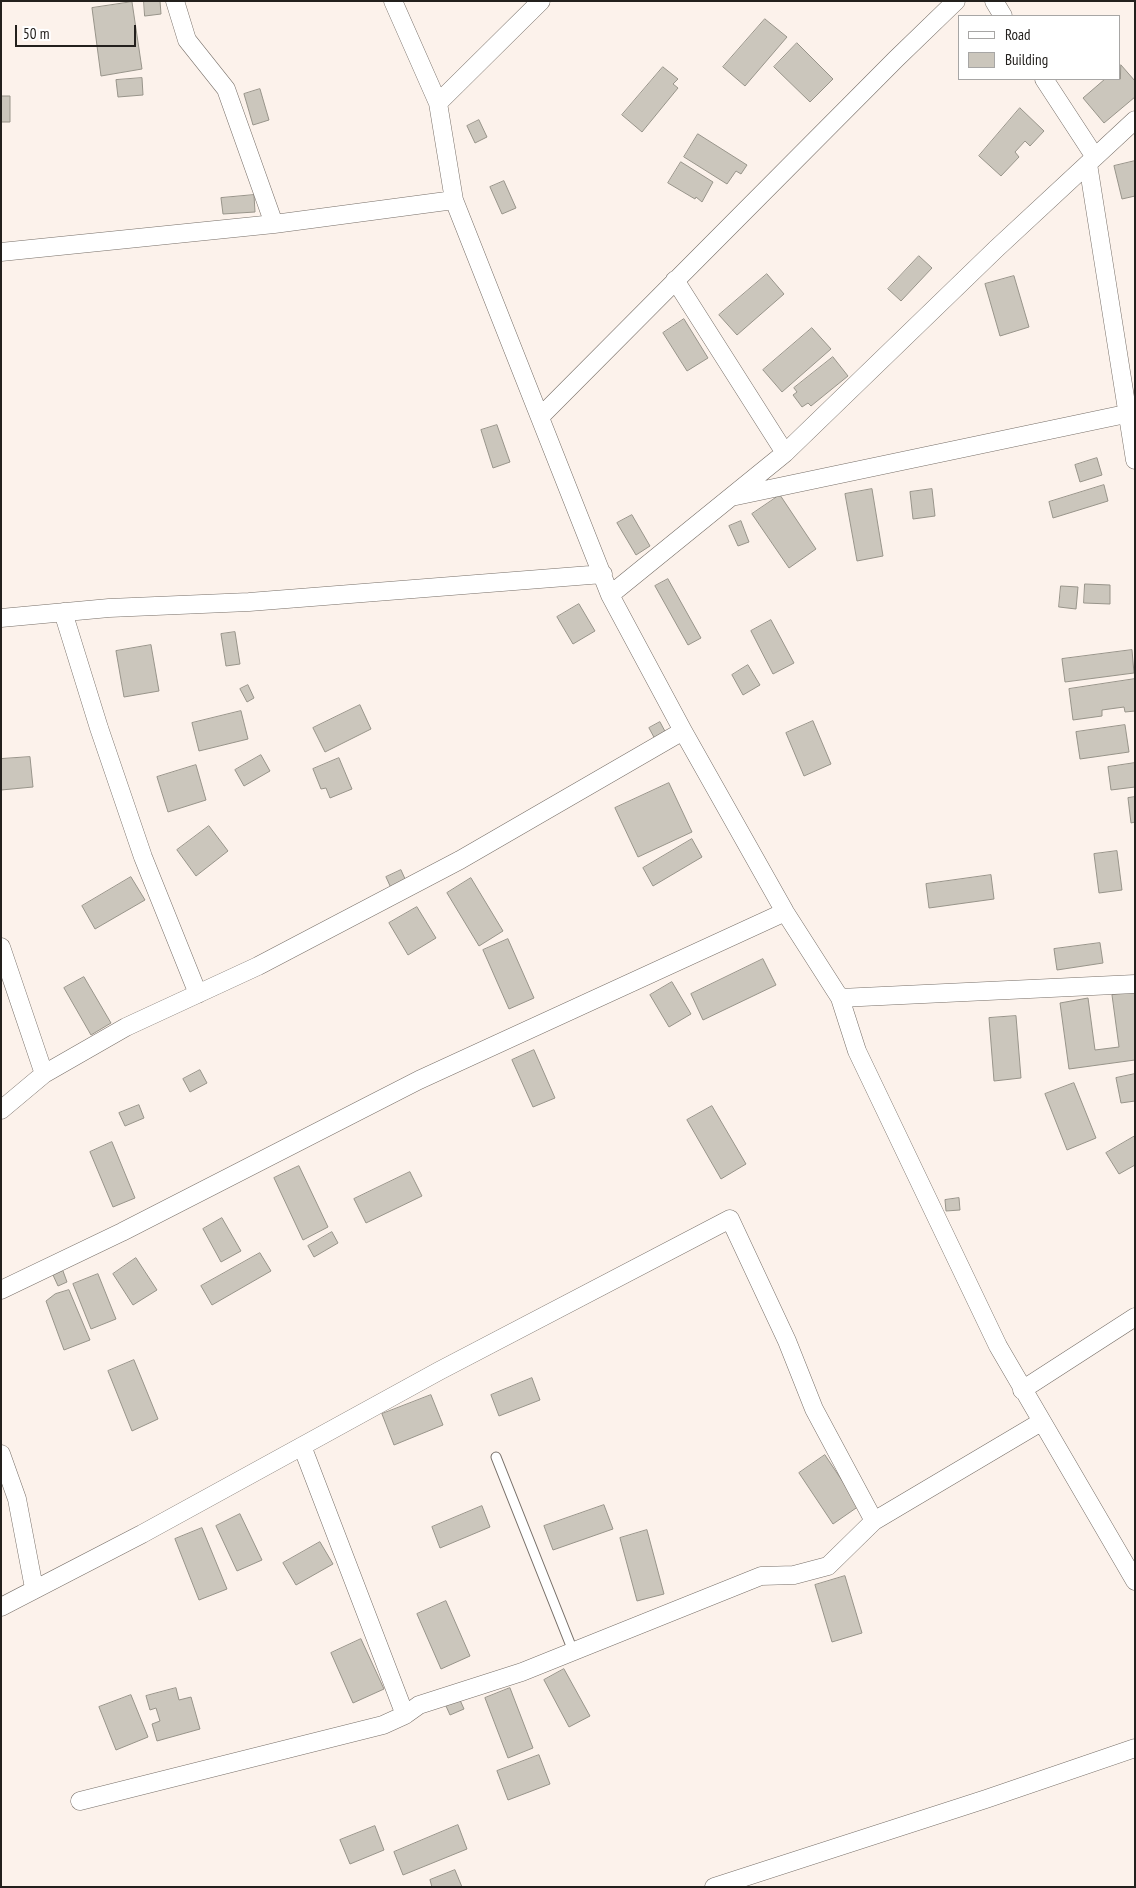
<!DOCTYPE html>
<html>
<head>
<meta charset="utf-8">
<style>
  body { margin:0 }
  #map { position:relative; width:1136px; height:1888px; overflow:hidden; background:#fcf2eb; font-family:"PT Sans Narrow",sans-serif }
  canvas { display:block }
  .frame { position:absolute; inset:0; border:2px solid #23201d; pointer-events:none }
  .legend { position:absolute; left:958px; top:15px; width:162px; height:65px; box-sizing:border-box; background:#fff; border:1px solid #a7a6a5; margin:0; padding:6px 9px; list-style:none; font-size:15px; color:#23201d }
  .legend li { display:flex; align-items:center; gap:10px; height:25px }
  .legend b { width:25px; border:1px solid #a7a6a5 }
  .scale { position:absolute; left:15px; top:25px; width:121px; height:22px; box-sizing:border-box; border:2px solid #23201d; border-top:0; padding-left:6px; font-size:15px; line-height:18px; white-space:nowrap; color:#23201d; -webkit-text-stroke:4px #fff; paint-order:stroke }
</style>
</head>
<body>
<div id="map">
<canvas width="1136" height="1888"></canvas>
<div class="frame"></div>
<ul class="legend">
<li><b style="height:6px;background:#fff"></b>Road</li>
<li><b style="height:14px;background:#cbc6bc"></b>Building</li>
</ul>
<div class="scale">50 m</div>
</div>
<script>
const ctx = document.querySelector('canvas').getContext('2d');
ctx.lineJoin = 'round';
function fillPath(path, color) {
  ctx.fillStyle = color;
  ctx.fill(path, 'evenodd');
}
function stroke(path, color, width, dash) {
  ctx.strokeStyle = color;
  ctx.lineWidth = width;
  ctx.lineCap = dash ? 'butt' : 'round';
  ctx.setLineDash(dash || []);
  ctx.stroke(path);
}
const building = new Path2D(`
  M144,1H160L161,14L145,16Z
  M132,2L142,69L101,76L92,8Z
  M765,19L787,37L745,86L723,67Z
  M797,43L833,79L810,102L774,67Z
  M1121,65L1135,81V97L1104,123L1083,98L1105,79H1120Z
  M663,67L678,79L673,84L678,88L642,132L622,115Z
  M142,78L143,95L118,97L116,80Z
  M260,89L269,120L253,125L244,94Z
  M1,96H10V122H1Z
  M1020,108L1044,131L1030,146L1025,141L1015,152L1019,157L1001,176L979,156Z
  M479,120L487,137L475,143L467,126Z
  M698,134L747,165L741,174L736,171L727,184L684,157Z
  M1135,161V196L1122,199L1114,166Z
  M681,162L713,182L702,202L696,197L695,199L668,183Z
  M504,181L516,208L502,214L490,187Z
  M254,195L255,212L223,214L221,198Z
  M919,256L932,268L901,301L888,289Z
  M767,274L784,294L737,335L719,315Z
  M1014,276L1029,327L1000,336L985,284Z
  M684,319L708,358L687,371L663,333Z
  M812,328L831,349L782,392L763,370Z
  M833,357L848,376L811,406L808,403L802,407L793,395L797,392L794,388Z
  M497,425L510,462L493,468L481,430Z
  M1097,458L1102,475L1080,482L1075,465Z
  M1104,485L1108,501L1053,518L1049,502Z
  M872,489L883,556L857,561L845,494Z
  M932,489L935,516L913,519L910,492Z
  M780,495L816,549L789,568L752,514Z
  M632,515L650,546L636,555L617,523Z
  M741,521L749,542L738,546L729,526Z
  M668,579L701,638L688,645L655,586Z
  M1085,584L1110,585V604L1084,603Z
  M1061,586L1078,587L1076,609L1059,607Z
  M579,604L595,631L573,644L557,617Z
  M771,620L794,663L773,674L751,631Z
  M235,632L240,664L226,666L221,634Z
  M151,645L159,691L124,697L116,651Z
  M1132,650L1134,673L1065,682L1062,659Z
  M748,665L760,685L743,695L732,675Z
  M1135,679V711L1125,712L1124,707L1102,710V716L1073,720L1069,689Z
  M248,685L254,698L247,702L240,689Z
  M360,705L371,729L325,752L313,728Z
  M241,711L248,739L199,751L192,723Z
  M813,721L831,764L804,776L786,733Z
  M660,722L667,735L656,741L649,728Z
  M1125,725L1129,752L1080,759L1076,732Z
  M261,755L270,771L244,786L235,770Z
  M30,757L33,787L1,790V759Z
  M339,758L352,789L330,798L326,788L321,789L313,769Z
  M1135,763V787L1111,790L1108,767Z
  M196,765L206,800L168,812L157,777Z
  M669,783L692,832L638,857L615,808Z
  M1135,797V822L1131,823L1128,798Z
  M209,826L228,851L196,876L177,850Z
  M692,839L702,857L653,886L643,868Z
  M1117,851L1122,890L1099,893L1094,854Z
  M401,870L406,881L391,888L386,877Z
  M991,875L994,899L929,908L926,884Z
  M131,877L145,900L95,929L82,906Z
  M471,878L503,931L479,946L447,893Z
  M417,907L436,938L408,955L389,923Z
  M508,939L534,998L509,1009L483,950Z
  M1100,943L1103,963L1057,970L1054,949Z
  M763,959L776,985L703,1020L691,994Z
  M84,977L111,1023L91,1035L64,988Z
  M672,982L691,1014L669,1027L650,995Z
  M1135,992V1060L1069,1069L1060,1003L1088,998L1095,1050L1119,1047L1112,995Z
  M1016,1016L1021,1078L994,1081L989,1018Z
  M534,1050L555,1098L533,1107L512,1060Z
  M200,1070L207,1083L190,1092L183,1079Z
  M1135,1074V1101L1121,1103L1116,1078Z
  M1074,1083L1096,1138L1067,1150L1045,1094Z
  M139,1105L144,1118L125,1126L119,1113Z
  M712,1106L746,1164L721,1179L687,1120Z
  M1135,1136V1165L1119,1174L1106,1153Z
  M112,1142L135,1198L113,1207L90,1152Z
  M299,1166L328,1227L303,1240L274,1178Z
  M410,1172L422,1196L366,1223L354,1199Z
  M959,1198L960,1210L946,1211L945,1200Z
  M222,1218L241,1251L221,1262L203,1229Z
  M332,1232L338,1243L314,1257L308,1246Z
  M260,1253L271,1271L212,1305L201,1286Z
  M136,1258L157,1290L133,1305L113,1274Z
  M63,1271L67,1282L58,1286L53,1275Z
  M98,1274L116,1319L91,1329L73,1284Z
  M69,1290L90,1340L64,1350L46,1301L55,1294Z
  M134,1360L158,1419L132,1431L108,1371Z
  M532,1378L540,1400L499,1416L491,1395Z
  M431,1395L443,1425L394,1445L382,1414Z
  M825,1455L859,1506L833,1524L799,1473Z
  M604,1505L613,1529L553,1550L544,1526Z
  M482,1506L490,1527L440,1548L432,1527Z
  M240,1514L262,1560L237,1571L216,1526Z
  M202,1528L227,1589L199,1600L175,1539Z
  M647,1530L664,1594L637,1601L620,1538Z
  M320,1542L333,1564L296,1585L283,1563Z
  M845,1576L862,1633L832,1642L815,1585Z
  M446,1601L470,1656L441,1669L417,1614Z
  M361,1639L384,1689L353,1703L331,1653Z
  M564,1669L590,1716L569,1727L544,1680Z
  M176,1688L179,1700L191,1697L200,1729L157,1741L152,1724L160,1721L156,1708L150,1710L146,1696Z
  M510,1688L533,1748L508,1758L485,1698Z
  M131,1695L148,1737L116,1750L99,1707Z
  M460,1700L464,1709L450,1715L446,1706Z
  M539,1755L550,1784L508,1800L497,1771Z
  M458,1825L467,1849L403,1875L394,1852Z
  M375,1826L384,1850L350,1864L340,1840Z
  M455,1870L462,1887H432L430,1880Z`);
const service = new Path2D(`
  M496,1457L573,1651`);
const minor = new Path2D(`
  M175,1L187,40L226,89L274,224
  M393,1L438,103L454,200L610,595L683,731L785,912L840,998L857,1051L998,1346L1135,1581
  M994,1L1003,16
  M1044,79L1095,157
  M438,103L541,1
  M1088,164L1135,460
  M1,252L274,224L454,200
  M675,280L785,453
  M540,417L896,59L956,1
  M736,496L1135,412
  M610,595L785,453L996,249L1135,120
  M63,612L99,728L143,857L198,994
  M1,618L109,608L249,602L603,574
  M1,947L44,1074L126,1027L258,966L460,860L683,731
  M840,998L1135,984
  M1,1110L44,1074
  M1,1290L122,1232L419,1080L785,912
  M1022,1390L1135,1317
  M302,1446L405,1715
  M1,1454L17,1499L34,1588
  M1,1607L142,1534L439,1371L730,1219L787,1341L814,1409L874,1521
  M80,1801L383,1725L405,1715L419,1705L522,1672L761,1576L794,1575L828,1566L874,1521L1041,1422
  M714,1887L986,1799L1135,1748`);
fillPath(building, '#cbc6bc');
stroke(building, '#98948a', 1);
stroke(service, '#776f68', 11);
stroke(minor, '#776f68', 19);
stroke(service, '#fff', 9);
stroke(minor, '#fff', 18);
</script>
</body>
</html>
